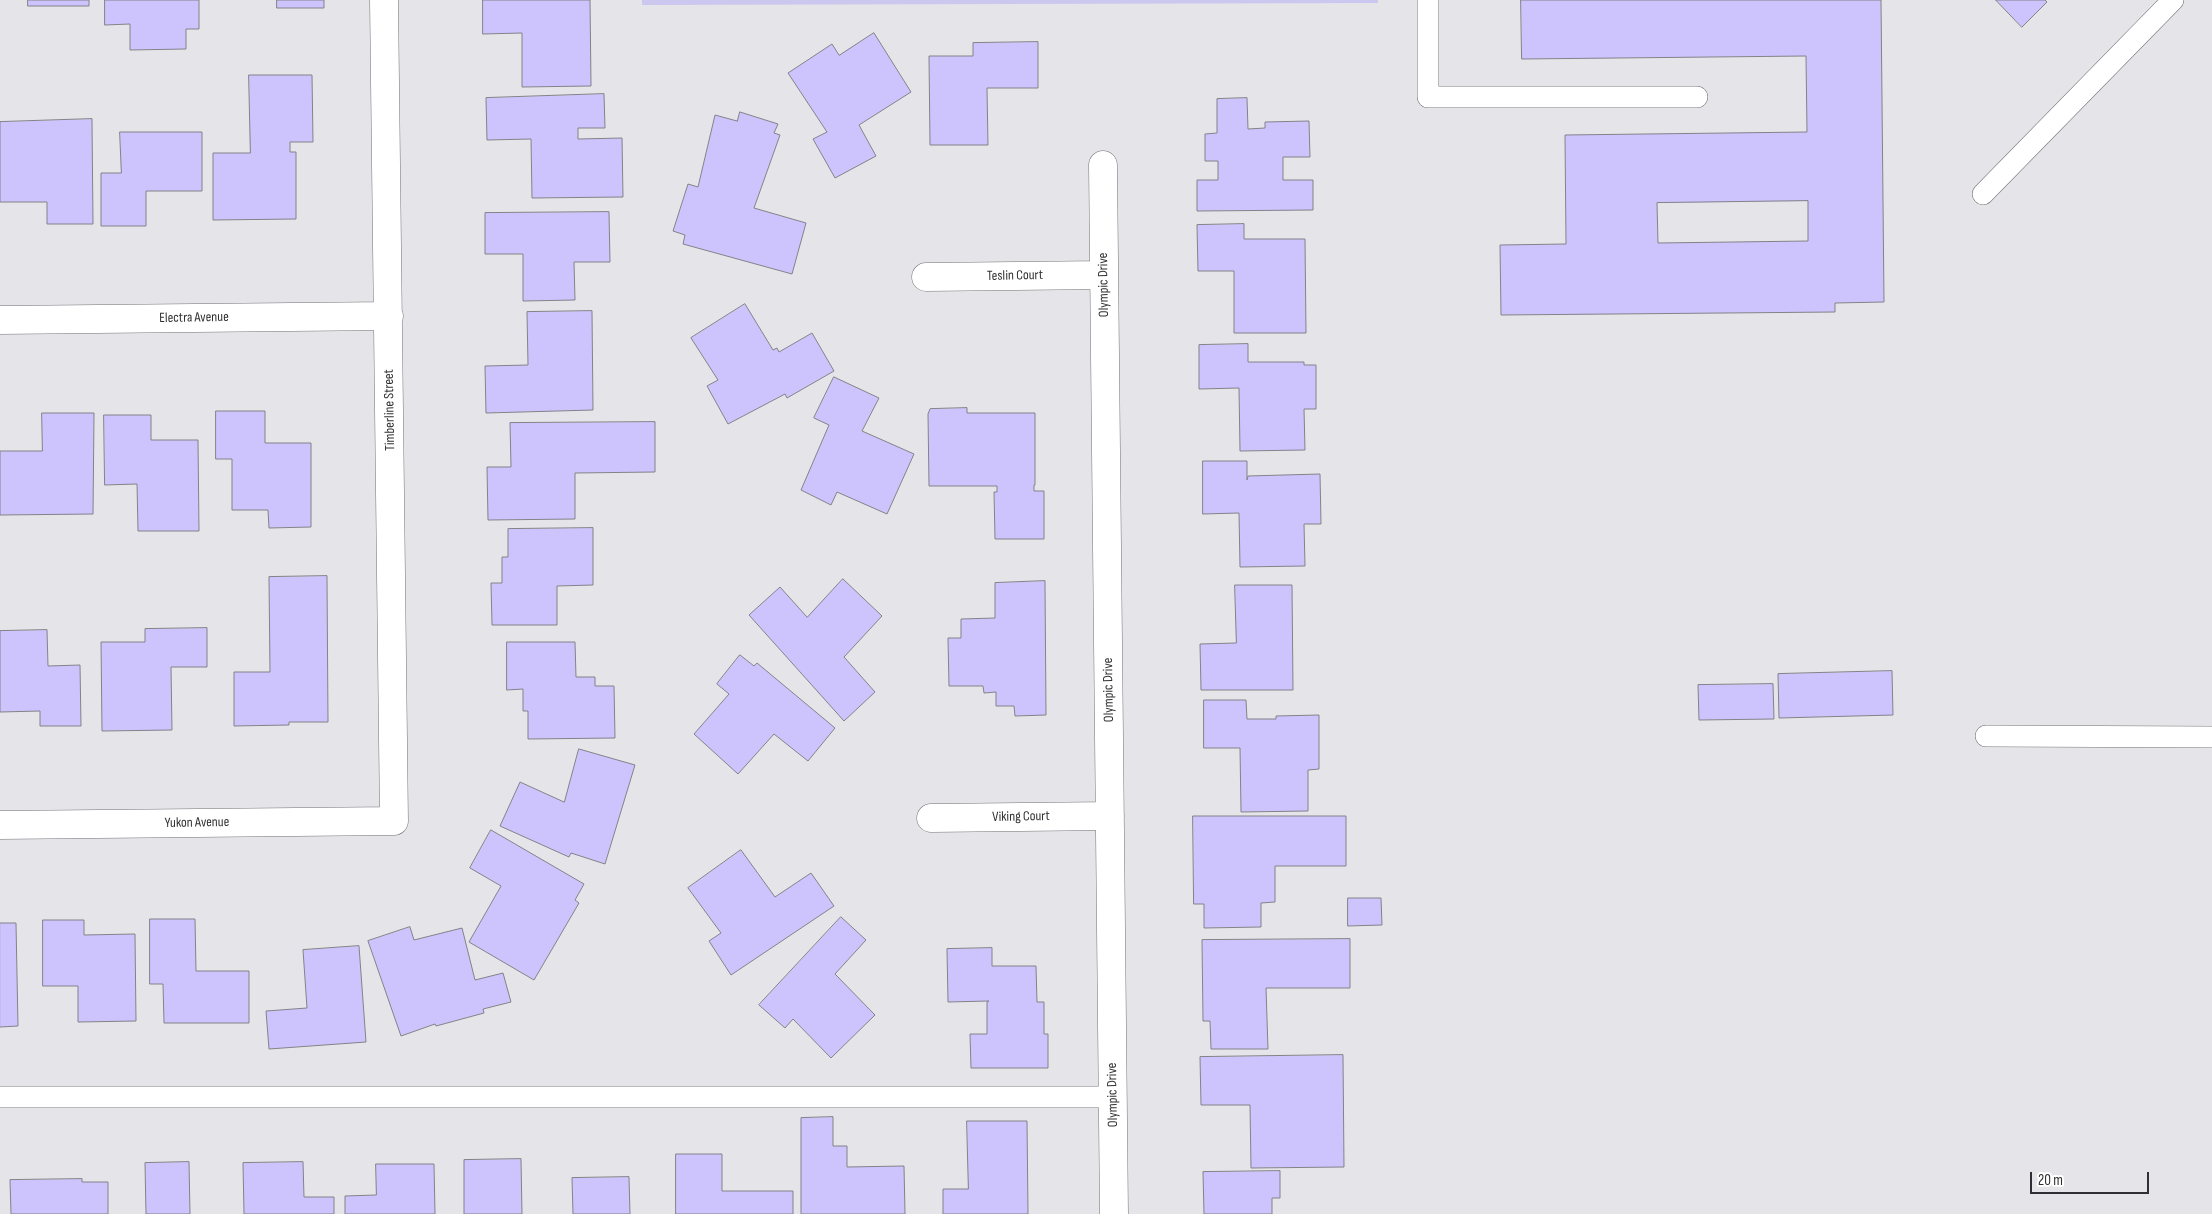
<!DOCTYPE html>
<html>
<head>
<meta charset="utf-8">
<style>
  body { margin:0 }
  #map { position:relative; width:2212px; height:1214px; overflow:hidden; background:#e5e4e9; font-family:"Sofia Sans Condensed",sans-serif }
  canvas { display:block }
  .scale { position:absolute; left:2030px; top:1172px; width:119px; height:22px; box-sizing:border-box; border:2px solid #303032; border-top:0; padding-left:6px; font-size:15px; line-height:18px; white-space:nowrap; color:#303032; -webkit-text-stroke:4px #fff; paint-order:stroke }
</style>
</head>
<body>
<div id="map">
<canvas width="2212" height="1214"></canvas>
<div class="scale">20 m</div>
</div>
<script>
const ctx = document.querySelector('canvas').getContext('2d');
ctx.lineJoin = 'round';
function fillPath(path, color) {
  ctx.fillStyle = color;
  ctx.fill(path, 'evenodd');
}
function stroke(path, color, width, dash) {
  ctx.strokeStyle = color;
  ctx.lineWidth = width;
  ctx.lineCap = dash ? 'butt' : 'round';
  ctx.setLineDash(dash || []);
  ctx.stroke(path);
}
function drawText(font, color, halo, rows, align = 'center') {
  ctx.font = font + ' "Sofia Sans Condensed",sans-serif';
  ctx.lineWidth = 5;
  ctx.setLineDash([]);
  ctx.textBaseline = 'middle';
  ctx.strokeStyle = halo;
  ctx.fillStyle = color;
  for (const [text, x, y, turn = 0] of rows) {
    ctx.save();
    ctx.translate(x, y);
    ctx.rotate((+turn || 0) * Math.PI / 180);
    ctx.textAlign = isNaN(turn) ? turn : align;
    if (halo) ctx.strokeText(text, 0, 0);
    ctx.fillText(text, 0, 0);
    ctx.restore();
  }
}
const green = new Path2D(`
  M642,0H1378V3L642,5Z`);
const building = new Path2D(`
  M28,0H89V6H28Z
  M105,0H199V29H186V49L130,50V24L105,25Z
  M277,0H324V8H277Z
  M483,0H590L591,86L522,87V33L483,34Z
  M1521,0H1881L1884,302L1835,303V312L1501,315L1500,245L1566,244L1565,135L1807,132L1806,56L1522,59Z
  M1996,0H2045L2047,2L2022,27Z
  M874,33L911,92L859,125L876,156L835,178L813,139L827,132L788,73L832,44L839,55Z
  M1038,42V88H987L988,145H930L929,56H973V43Z
  M249,75H312L313,142H290V152H296V219L213,220V153H250Z
  M604,94L605,128H578V139L622,138L623,197L532,198L531,139L487,140L486,98Z
  M1247,98L1248,129L1265,128V122L1309,121L1310,157H1283V180H1313V210L1197,211V180H1218V161H1205V134L1217,133V99Z
  M740,112L778,124L774,133L780,135L754,208L806,223L792,274L683,244L685,235L673,231L688,184L698,187L715,115L737,121Z
  M92,119L93,224H47V202H0V122Z
  M120,132H202V191H146V226H101V173H121Z
  M1808,201V241L1658,243L1657,203Z
  M609,212L610,262H574L575,300L523,301V254H485V213Z
  M1244,224V239H1305L1306,333H1234V271H1198L1197,225Z
  M745,304L773,350L777,348L779,352L812,333L834,371L787,398L785,394L728,424L707,386L718,380L691,338Z
  M592,311L593,410L486,413L485,366L528,365L527,312Z
  M1248,344V362H1304V365H1316V409H1304L1305,450L1240,451L1239,388L1199,389V345Z
  M834,377L879,398L862,431L914,454L887,514L837,492L831,505L801,490L829,425L814,418Z
  M967,408V413H1035V485H1034V491H1044V539H995L994,492H997V486H929L928,414L930,409Z
  M216,411H265V443H311V527L269,528L268,510H232V459H216Z
  M42,413H94L93,514L0,515V451H42Z
  M104,415H151V440H198L199,531H138L137,484L105,485Z
  M655,422V472L575,473V519L488,520L487,467H511L510,423Z
  M1203,461H1247V480L1248,476L1320,474L1321,524H1304L1305,566L1240,567L1239,513L1203,514Z
  M593,528V585L557,586V625H492L491,583H502V557H508V529Z
  M327,576L328,722H289V725L234,726V672H270L269,577Z
  M843,579L882,616L844,657L875,692L844,721L749,615L780,587L807,617Z
  M1045,581L1046,715L1015,716L1014,706H996V692L984,693L983,686H949L948,638H961V619L995,618V583Z
  M1235,585H1292L1293,690H1201L1200,644L1236,643Z
  M207,628V667H171L172,730L102,731L101,642H145V629Z
  M47,630L48,666L80,665L81,726H40V711L0,712V631Z
  M507,642H575L576,677H595V686H614L615,738L528,739V711H523V689L507,690Z
  M740,655L754,666L757,663L835,728L808,761L774,734L738,774L694,734L729,694L717,684Z
  M1892,671L1893,715L1779,718L1778,674Z
  M1773,684L1774,719L1699,720L1698,685Z
  M1204,700H1246L1247,719H1276V716L1319,715V769L1308,770V811L1241,812L1240,748H1204Z
  M579,749L635,765L605,864L571,853L569,857L500,826L520,782L564,802Z
  M1193,816H1346V866H1275V902L1261,903V927L1204,928V904H1194Z
  M491,830L584,884L575,900L579,903L534,980L469,942L501,886L470,868Z
  M741,850L775,897L811,873L834,906L731,975L709,941L721,933L688,888Z
  M1348,898H1381L1382,925L1348,926Z
  M841,917L866,940L835,974L875,1015L831,1058L793,1019L785,1028L759,1005Z
  M150,919H195L196,971H249V1023H164L163,984H150Z
  M43,920H84V935L135,934L136,1021L78,1022V986H43Z
  M0,923H16L18,1026L0,1027Z
  M410,927L414,940L462,928L475,980L503,973L511,1002L483,1009L484,1013L436,1026L435,1024L401,1036L368,941Z
  M1350,939V988H1266L1268,1049H1211L1210,1021H1203L1202,940Z
  M359,946L366,1042L269,1049L266,1011L307,1008L303,950Z
  M992,948V966H1036L1037,1002H1044V1034H1048V1068H971L970,1034H987V1002L989,1001L948,1002L947,949Z
  M1343,1055L1344,1167L1251,1168L1250,1105H1201L1200,1057Z
  M833,1117V1146H847V1167L904,1166L905,1214H801V1118Z
  M967,1121H1027L1028,1214H943V1189H968Z
  M676,1154H722V1191H793V1214H676Z
  M521,1159L522,1214H464V1160Z
  M189,1162L190,1214H146L145,1163Z
  M303,1162L304,1197H334V1214H244L243,1163Z
  M376,1164H434L435,1214H345V1196L376,1195Z
  M1280,1171V1198H1272V1214H1204L1203,1172Z
  M629,1177L630,1214H573L572,1178Z
  M82,1179V1182H108V1214H11L10,1180Z`);
const service = new Path2D(`
  M1428,0V97H1697
  M1983,194L2173,0
  M1986,736L2212,737
  M0,1097H1113`);
const minor = new Path2D(`
  M1103,165L1114,1214
  M926,277L1104,275
  M0,320L389,316
  M931,818L1110,816
  M0,825L394,821L384,0`);
const streetNames = [
  ["Teslin Court",1015,276,-1],
  ["Olympic Drive",1104,285,-91],
  ["Electra Avenue",194,318,-1],
  ["Timberline Street",390,410,-91],
  ["Olympic Drive",1109,690,-91],
  ["Viking Court",1021,817,-1],
  ["Yukon Avenue",197,823,-1],
  ["Olympic Drive",1113,1095,-91]
];
fillPath(green, '#ccc7ef');
fillPath(building, '#cdc4fe');
stroke(building, '#838287', 1);
stroke(service, '#737377', 22);
stroke(minor, '#737377', 29);
stroke(service, '#fff', 21);
stroke(minor, '#fff', 28);
drawText('14px', '#303032', '#fff', streetNames);
</script>
</body>
</html>
